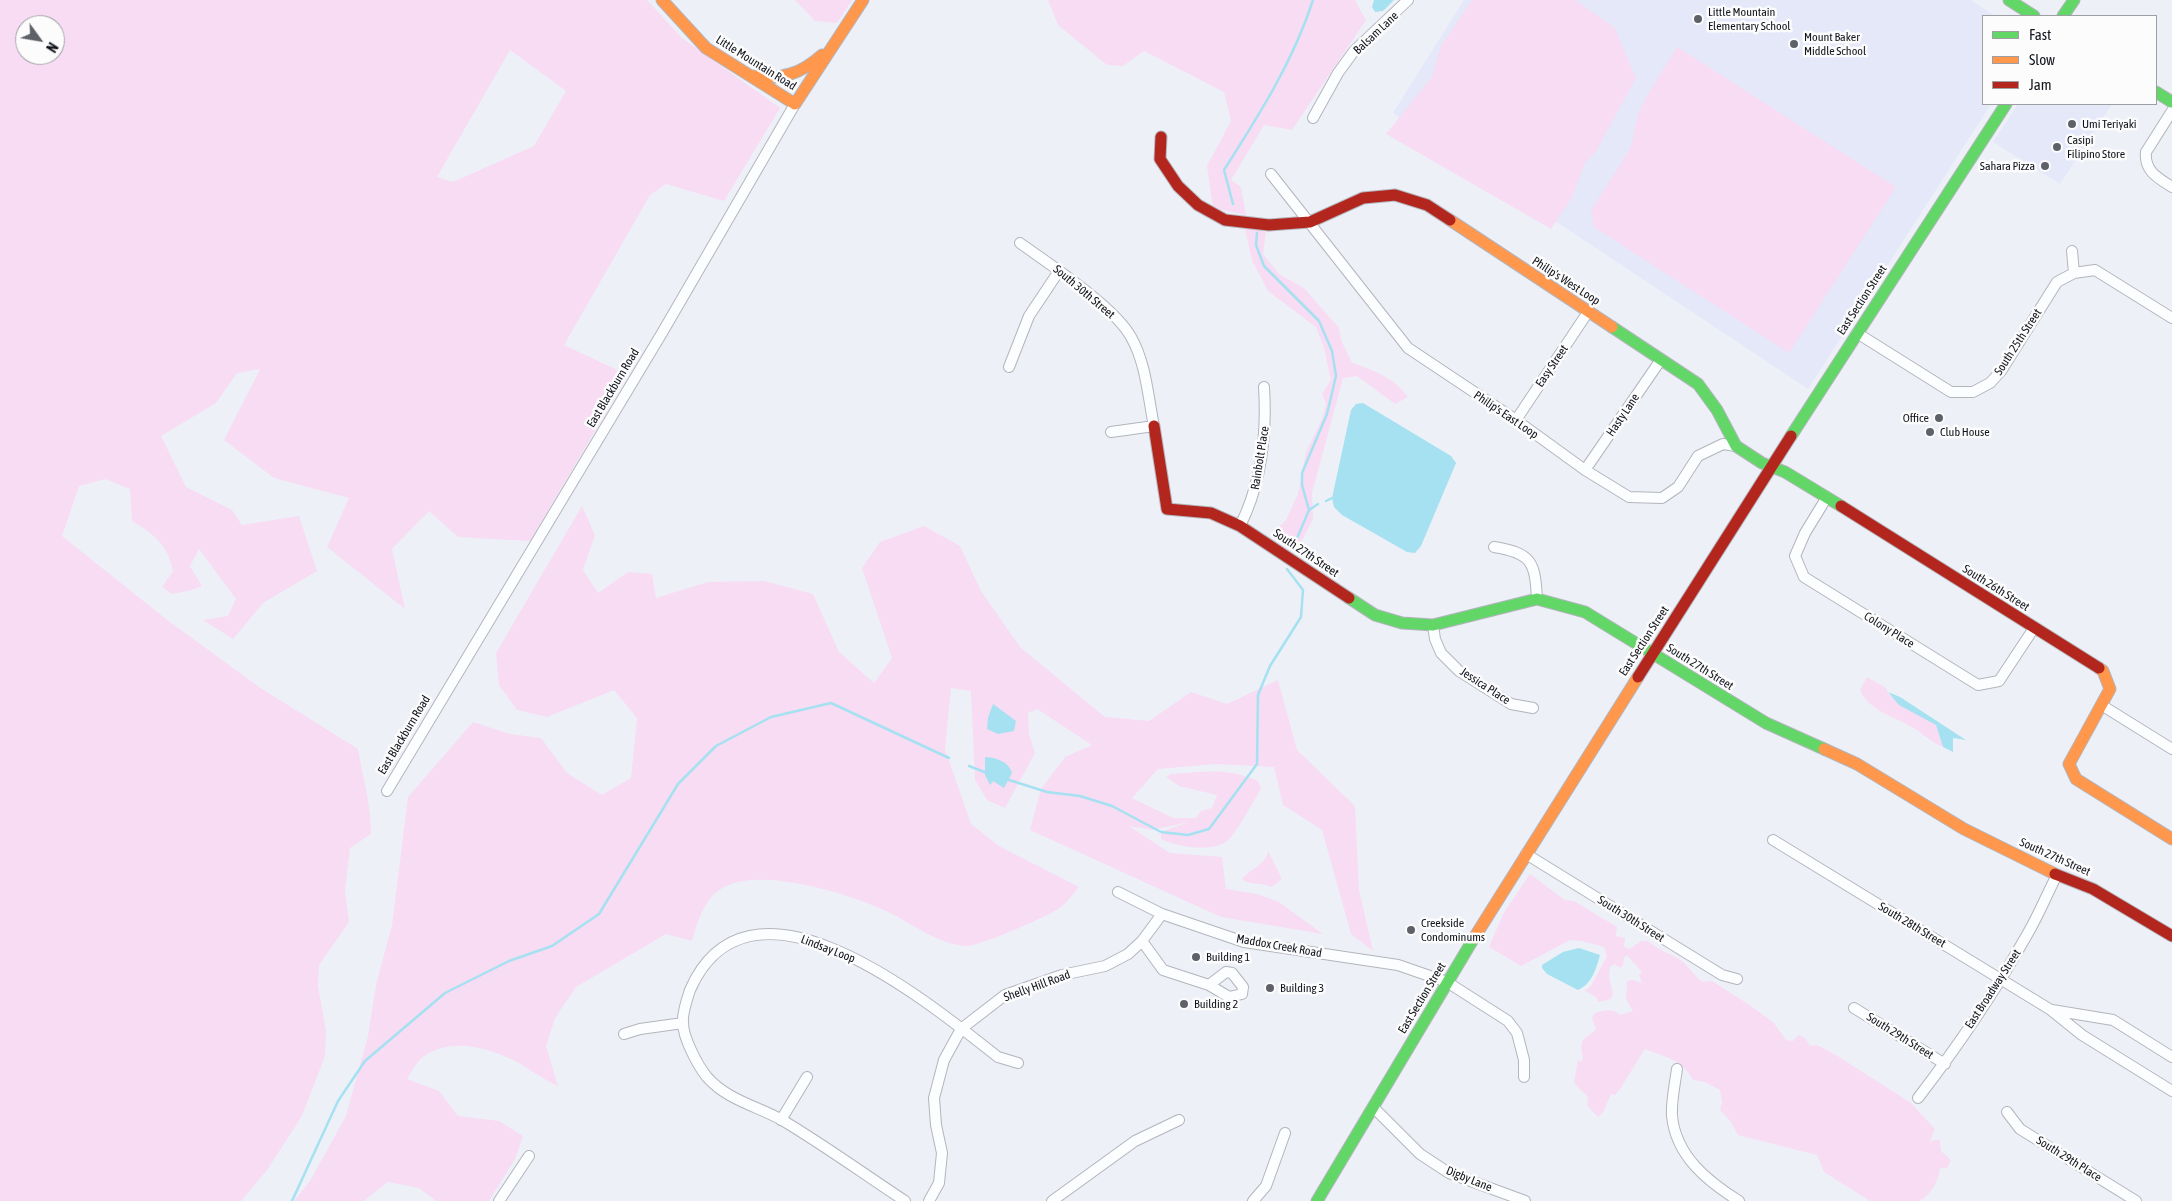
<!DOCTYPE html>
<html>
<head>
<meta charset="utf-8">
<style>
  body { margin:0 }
  #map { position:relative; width:2172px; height:1201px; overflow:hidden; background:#eef0f8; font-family:"Asap Condensed",sans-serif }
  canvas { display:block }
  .legend { position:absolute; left:1982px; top:15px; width:175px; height:90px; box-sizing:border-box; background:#fcfcfc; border:1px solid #9e9fa2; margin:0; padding:6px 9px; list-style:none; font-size:15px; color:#12141c }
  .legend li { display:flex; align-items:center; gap:10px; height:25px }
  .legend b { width:25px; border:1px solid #9e9fa2 }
  .north { position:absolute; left:15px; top:15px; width:50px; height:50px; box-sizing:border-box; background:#fcfcfc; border:1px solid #9e9fa2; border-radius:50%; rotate:122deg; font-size:14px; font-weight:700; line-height:20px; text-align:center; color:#12141c }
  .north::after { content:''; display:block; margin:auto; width:18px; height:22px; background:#5f6169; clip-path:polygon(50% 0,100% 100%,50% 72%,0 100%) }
</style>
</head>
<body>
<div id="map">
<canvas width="2172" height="1201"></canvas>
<ul class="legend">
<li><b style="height:6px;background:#63d668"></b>Fast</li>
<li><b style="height:6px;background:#ff974d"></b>Slow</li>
<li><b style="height:6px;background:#b3261e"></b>Jam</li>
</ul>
<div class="north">N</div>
</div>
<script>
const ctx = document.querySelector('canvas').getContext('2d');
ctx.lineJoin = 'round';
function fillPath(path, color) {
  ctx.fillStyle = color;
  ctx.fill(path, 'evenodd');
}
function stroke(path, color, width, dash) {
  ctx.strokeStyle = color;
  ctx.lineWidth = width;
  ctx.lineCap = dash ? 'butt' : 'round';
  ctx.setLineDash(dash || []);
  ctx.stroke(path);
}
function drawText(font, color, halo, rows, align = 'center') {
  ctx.font = font + ' "Asap Condensed",sans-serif';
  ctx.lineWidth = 5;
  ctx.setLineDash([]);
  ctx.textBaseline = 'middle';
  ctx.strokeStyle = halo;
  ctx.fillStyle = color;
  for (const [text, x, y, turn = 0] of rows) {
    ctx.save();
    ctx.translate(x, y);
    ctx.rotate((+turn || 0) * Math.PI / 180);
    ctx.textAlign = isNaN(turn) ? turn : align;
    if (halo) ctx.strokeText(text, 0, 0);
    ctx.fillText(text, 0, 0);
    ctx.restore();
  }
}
const built = new Path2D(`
  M1464,0H1971L1995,16H1983V104H1991L1808,389L1393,113Z
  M2018,104H2112L2060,184L1993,142Z`);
const green = new Path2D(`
  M0,0H647L682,38L780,108L724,201L666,184L650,195L564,345L628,375L530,541L458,537L429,511L392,549L405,609L327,547L349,498L274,478L224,440L260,369L237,373L216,403L161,436L186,487L232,510L242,525L299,516L317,571L263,603L233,639L203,620L228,616L236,599L199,549L190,566L202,586L192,590L172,594L162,587L173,571C168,545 154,534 132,521L130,489L105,479L79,486L62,536L166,619L259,687L358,749C363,779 371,803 371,834L350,848L345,890L349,922L319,965L318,986L326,1031L325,1056L302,1116L267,1170L241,1201H0ZM25,25H55V55H25ZM510,50L566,91L534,146L453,182L437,177Z
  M795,0H852L837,23L815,21Z
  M1048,0H1355L1366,20L1292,130L1264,125L1231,180L1241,187L1246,215L1213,208L1207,166L1231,121L1224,92L1144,51L1123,66L1107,65L1058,25Z
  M1472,0H1575L1614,27L1636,78L1596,151L1585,163L1572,197L1551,229L1386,134L1432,77L1441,46Z
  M1677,47L1896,187L1789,353L1594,227L1591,211L1631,147L1638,114L1644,101Z
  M1244,225L1266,232L1263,254L1279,274L1304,288L1339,328L1341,340L1352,363C1374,370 1394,378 1408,397L1395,404L1357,376L1343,378L1312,493L1313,519L1297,550L1273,533L1286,520L1298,494L1306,452L1322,419L1326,404L1322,394L1331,380L1324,348L1316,327L1268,291L1252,260Z
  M582,506L595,535L583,570L598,593L628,572L652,574L656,598L708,582L764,581L813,594L839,652L874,683L892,658L862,568L880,542L924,526L960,546L981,591L1020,647L1105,717L1149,721L1191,692L1227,704L1278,680L1297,750L1355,806L1359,890L1373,951L1351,934L1322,830L1283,805L1274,767L1215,764L1158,769L1132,798L1173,818H1196L1201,811L1212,808L1217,795L1179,786L1166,777L1171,774C1203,772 1228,767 1258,781L1261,789C1251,805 1242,824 1230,838C1217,854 1177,847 1161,839V832L1189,822L1152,830L1129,826L1170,853L1222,857L1226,889L1257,894L1279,902L1323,934L1221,917L1030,830L1041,789L1065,757L1092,745L1037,709L1028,713L1029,734L1035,753L1005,808L987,800L975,780L971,691L951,688L945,749L971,824L999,846L1079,887C1073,894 1066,904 1058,909C1046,917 980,946 967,946C939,945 913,924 888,912C851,894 752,863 718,891C703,902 697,924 692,941L666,934L576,987L555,1018L546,1046L558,1086C542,1079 530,1069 515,1061C487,1047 450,1037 423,1057C417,1061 411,1073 407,1079L439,1091L458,1116L499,1121L523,1136L515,1159L489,1201H436L419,1188L388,1182L364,1201H294L310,1181L346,1116L368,1036L376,985L392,925L408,797L473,722L510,734L541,738L567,773L602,795L631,778L637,718L614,690L547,717L517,710L499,685L496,653Z
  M1867,677L1886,688L1889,695L1936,725L1943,747C1930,742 1922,732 1910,726C1893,716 1868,710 1860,690Z
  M1268,851L1281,877V880L1271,887C1262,882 1251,886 1242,879C1251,868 1266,865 1268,851Z
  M1530,874L1565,900L1574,901L1617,927L1616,936L1625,938L1624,947L1630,949L1641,941H1648C1661,952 1670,953 1682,961C1689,967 1695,976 1702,982L1712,981L1748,1004L1773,1022L1786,1040L1793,1041L1798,1035L1805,1038L1810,1046L1817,1045L1836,1055L1911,1103L1935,1129L1929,1143L1934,1140H1940L1941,1151L1951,1160L1947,1168H1940C1939,1181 1930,1195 1920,1201H1870L1824,1172L1817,1155L1738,1135L1731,1122L1720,1110L1722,1102L1720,1090L1705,1082L1693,1080C1682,1059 1665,1057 1645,1049L1620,1089L1615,1095L1611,1094L1603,1112L1598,1117L1587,1105L1588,1097L1574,1083L1578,1059L1581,1062L1583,1058C1579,1040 1582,1040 1596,1030L1592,1018L1595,1013C1604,1010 1614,1008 1620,1015L1633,1011L1626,999L1627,981L1633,980L1642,983L1639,975L1642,972L1627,955L1624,958L1623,965L1620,968L1615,964L1610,967L1609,977L1613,994L1611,999L1598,1002L1596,997L1585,991L1591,986L1607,956L1604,947L1582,941L1570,940L1521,966L1489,947L1503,914Z`);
const water = new Path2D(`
  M1374,0H1394L1383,11L1375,12L1372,7Z
  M1363,403L1451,456L1456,463L1421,546L1415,553L1407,552L1342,515L1334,507L1332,498L1351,410L1356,404Z
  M1888,692L1900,697L1966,740L1953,738V752L1943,747L1936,725L1899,705Z
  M993,704L1016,721L1014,731L998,734L987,729L988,718Z
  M985,757C996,757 1009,762 1012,773L1004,788L993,781L990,785L985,775Z
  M1579,948L1600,955C1596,969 1592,984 1578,990L1547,974L1542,968V965L1563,952Z`);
const stream = new Path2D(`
  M1233,204L1224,170C1259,115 1293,62 1313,0
  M1257,233L1256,245L1264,266L1319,321L1332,351L1336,376L1327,414L1302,473V485L1309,510L1295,543
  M1326,501L1332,498
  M1309,510L1318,504
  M969,766L987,773
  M1006,779L1047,792L1080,796L1112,806L1161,832L1188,835L1209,829L1257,764L1258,695L1270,666L1301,617L1303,590L1287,569
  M292,1201L338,1101L365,1061L445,993L509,961L552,946L599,914L678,784L716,746L771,717L831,703L949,758`);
const street = new Path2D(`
  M2172,111L2146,152C2144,171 2158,178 2172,187
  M1313,118L1338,73L1354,51L1408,0
  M1271,174L1408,348L1516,420L1585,470L1629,497L1662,498L1678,487L1698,456L1723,444L1736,446
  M1020,243C1049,264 1115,307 1131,337C1146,363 1148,397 1154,426L1111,432
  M2072,251L2074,273
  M1857,333L1951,392H1973L1990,383L2001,371L2057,282L2074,273L2095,270L2172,318
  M1009,367L1029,316L1059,271
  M1516,420L1588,312
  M1585,470L1660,361
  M1827,497L1805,533L1795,556L1804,577L1978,685L1999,681L2034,628
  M1240,526C1261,484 1267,434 1264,387
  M1494,547C1532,553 1535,562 1537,599
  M1433,625L1435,639L1441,653L1459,671L1511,704L1533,708
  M2103,706L2172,749
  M387,791L662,333L795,104
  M1773,840L2051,1010L2082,1035L2172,1091
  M1526,854L1722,975L1737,979
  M1118,892L1162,914L1244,942L1398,965L1447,982L1508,1021L1517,1033L1524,1060V1077
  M1142,941L1163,970L1209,985L1229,997L1242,994L1243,987L1232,973L1226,972L1209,985
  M1854,1008L1945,1064
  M2052,1010L2113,1020L2172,1057
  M624,1034L640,1029L683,1023
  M1677,1069C1675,1084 1671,1101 1672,1116C1676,1156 1707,1181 1739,1201
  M1918,1098C1958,1046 1996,990 2028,933C2039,914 2047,894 2057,875
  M1374,1108L1420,1154L1449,1173L1525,1201
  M2007,1112L2020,1129L2136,1201
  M781,1120L807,1077
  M499,1201L529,1156
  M905,1201C864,1174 824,1145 782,1120C757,1106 727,1100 707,1077C698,1066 683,1038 683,1023C682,1013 687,999 690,990C750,853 930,1004 998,1057L1018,1063
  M929,1201L939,1183L942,1153L936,1125L934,1098L944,1060L961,1029L1005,995L1062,975L1105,966L1128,954L1142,941L1162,914
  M1052,1201L1135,1141L1179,1120
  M1253,1201L1266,1186L1285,1133`);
const fast = new Path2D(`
  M2009,0L2034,16
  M2063,16L2074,0
  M2156,92L2172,102
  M1612,327L1698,384L1717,410L1736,446L1762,463L1785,472L1841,506
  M1791,436L2006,104
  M1349,598L1375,615L1402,623L1433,625L1537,599L1585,612L1766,723L1824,749
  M1317,1201L1474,938`);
const slow = new Path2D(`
  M662,0L706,48L795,104L863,0
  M755,76C782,80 802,73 822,55
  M1450,220L1612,327
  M2099,668L2103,671L2110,689L2069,764L2076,779L2172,839
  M1824,749L1857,764L1964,829L2055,874
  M1474,938L1638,677`);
const jam = new Path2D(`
  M1161,137L1160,159L1178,186L1198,205L1225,220L1269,225L1310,222L1363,198L1395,195L1427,205L1450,220
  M1154,426L1167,509L1211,513L1240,526L1349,598
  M1841,506L2099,668
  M1638,677L1791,436
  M2055,874L2093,889L2172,936`);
const markers = [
  [1698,19,5,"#5f6169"],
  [1794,44,5,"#5f6169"],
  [2072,124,5,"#5f6169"],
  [2057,147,5,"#5f6169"],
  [2045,166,5,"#5f6169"],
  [1939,418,5,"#5f6169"],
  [1930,432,5,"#5f6169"],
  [1411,930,5,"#5f6169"],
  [1196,957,5,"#5f6169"],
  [1270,988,5,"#5f6169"],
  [1184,1004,5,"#5f6169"]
];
const poiNames = [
  ["Little Mountain",1708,12],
  ["Elementary School",1708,26],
  ["Mount Baker",1804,37],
  ["Middle School",1804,51],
  ["Umi Teriyaki",2082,124],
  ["Casipi",2067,140],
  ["Filipino Store",2067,154],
  ["Sahara Pizza",2035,166,"right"],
  ["Office",1929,418,"right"],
  ["Club House",1940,432],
  ["Creekside",1421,923],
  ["Condominums",1421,937],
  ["Building 1",1206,957],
  ["Building 3",1280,988],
  ["Building 2",1194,1004]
];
const streetNames = [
  ["Balsam Lane",1376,33,-43],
  ["Little Mountain Road",756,63,32],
  ["Philip's West Loop",1566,281,33],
  ["South 30th Street",1084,292,40],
  ["East Section Street",1862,300,-57],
  ["South 25th Street",2018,342,-57],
  ["Easy Street",1552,366,-56],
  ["East Blackburn Road",613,388,-59],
  ["Philip's East Loop",1506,415,34],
  ["Hasty Lane",1623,415,-56],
  ["Rainbolt Place",1260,458,-81],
  ["South 27th Street",1306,553,34],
  ["South 26th Street",1996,588,32],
  ["Colony Place",1889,630,32],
  ["East Section Street",1644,641,-57],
  ["South 27th Street",1700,667,32],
  ["Jessica Place",1485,686,33],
  ["East Blackburn Road",404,735,-59],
  ["South 27th Street",2055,857,24],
  ["South 30th Street",1631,919,32],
  ["South 28th Street",1912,925,31],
  ["Maddox Creek Road",1279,946,10],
  ["Lindsay Loop",828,949,21],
  ["Shelly Hill Road",1037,986,-20],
  ["East Broadway Street",1993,989,-57],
  ["East Section Street",1422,998,-59],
  ["South 29th Street",1900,1036,32],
  ["South 29th Place",2069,1159,32],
  ["Digby Lane",1469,1179,22]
];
fillPath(built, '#e4e8f9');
fillPath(green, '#f7dcf3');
fillPath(water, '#a5e1f0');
stroke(stream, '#a5e1f0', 2.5);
stroke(street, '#b3b5bd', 12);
stroke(fast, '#b3b5bd', 13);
stroke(slow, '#b3b5bd', 13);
stroke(jam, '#b3b5bd', 13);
stroke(street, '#fcfdfe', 10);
stroke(fast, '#63d668', 11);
stroke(slow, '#ff974d', 11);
stroke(jam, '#b3261e', 11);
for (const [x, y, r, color] of markers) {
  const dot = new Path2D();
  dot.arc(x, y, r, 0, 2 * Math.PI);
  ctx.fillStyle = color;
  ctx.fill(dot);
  stroke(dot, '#fcfcfc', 2);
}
drawText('12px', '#12141c', '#fcfcfc', poiNames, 'left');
drawText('12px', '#12141c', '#fcfcfc', streetNames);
</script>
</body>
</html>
